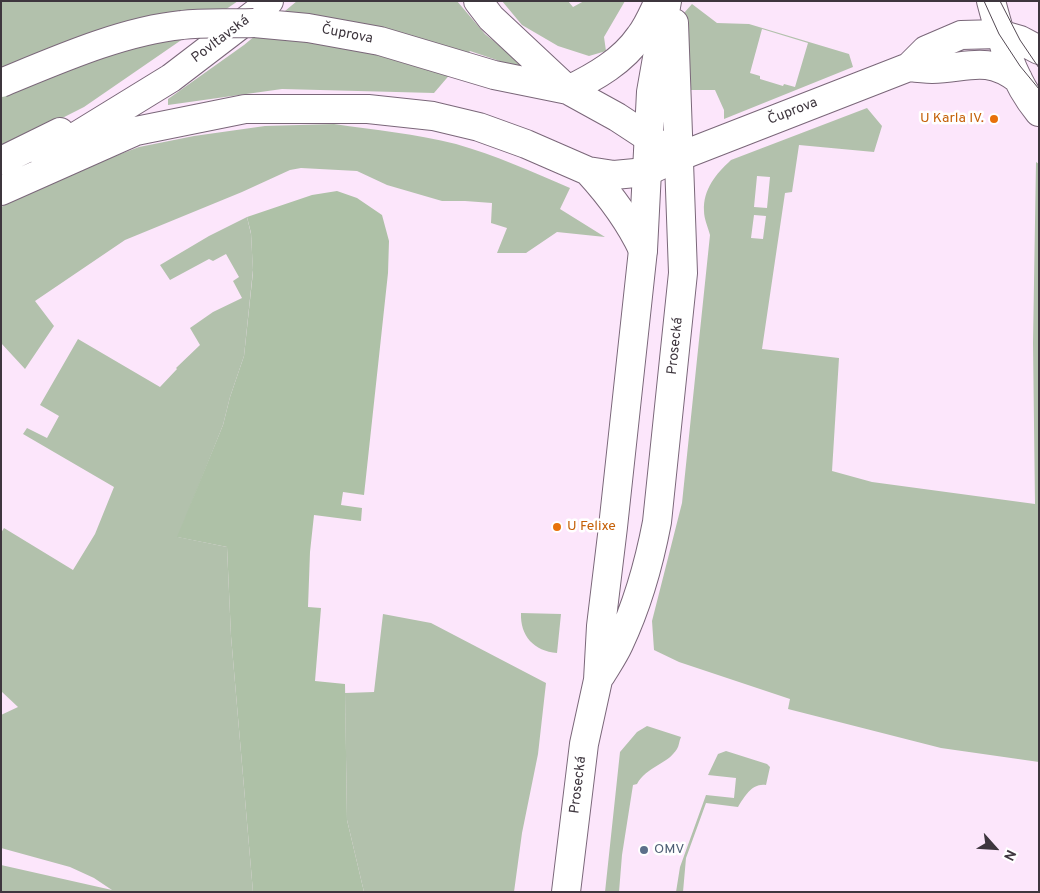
<!DOCTYPE html>
<html>
<head>
<meta charset="utf-8">
<style>
  body { margin:0 }
  #map { position:relative; width:1040px; height:893px; overflow:hidden; background:#fce6fb; font-family:Overpass,sans-serif }
  canvas { display:block }
  .frame { position:absolute; inset:0; border:2px solid #3e363e; pointer-events:none }
  .north { position:absolute; left:970px; top:823px; width:50px; height:50px; -webkit-text-stroke:4px #fff; paint-order:stroke; rotate:116deg; font-size:14px; font-weight:700; line-height:20px; text-align:center; color:#3e363e }
  .north::after { content:''; display:block; margin:auto; width:18px; height:22px; background:#3e363e; clip-path:polygon(50% 0,100% 100%,50% 72%,0 100%) }
</style>
</head>
<body>
<div id="map">
<canvas width="1040" height="893"></canvas>
<div class="frame"></div>
<div class="north">N</div>
</div>
<script>
const ctx = document.querySelector('canvas').getContext('2d');
ctx.lineJoin = 'round';
function fillPath(path, color) {
  ctx.fillStyle = color;
  ctx.fill(path, 'evenodd');
}
function stroke(path, color, width, dash) {
  ctx.strokeStyle = color;
  ctx.lineWidth = width;
  ctx.lineCap = dash ? 'butt' : 'round';
  ctx.setLineDash(dash || []);
  ctx.stroke(path);
}
function drawText(font, color, halo, rows, align = 'center') {
  ctx.font = font + ' Overpass,sans-serif';
  ctx.lineWidth = 5;
  ctx.setLineDash([]);
  ctx.textBaseline = 'middle';
  ctx.strokeStyle = halo;
  ctx.fillStyle = color;
  for (const [text, x, y, turn = 0] of rows) {
    ctx.save();
    ctx.translate(x, y);
    ctx.rotate((+turn || 0) * Math.PI / 180);
    ctx.textAlign = isNaN(turn) ? turn : align;
    if (halo) ctx.strokeText(text, 0, 0);
    ctx.fillText(text, 0, 0);
    ctx.restore();
  }
}
const green = new Path2D(`
  M1,1H238L84,107L1,149Z
  M297,1H457L485,34L527,68L526,70L470,51L434,93L282,89L168,105V99L244,45Z
  M502,1H568L573,7L584,1H625L604,37L606,51L589,56L558,46L522,25Z
  M692,4L717,23L749,24L849,54L853,67L724,119V110L715,90H686L684,13ZM762,29L808,43L795,87L784,84L783,86L760,79V76L750,73Z
  M867,108L882,126L874,152L799,145L792,192L785,193L762,349L839,358L832,471L872,482L1035,504L1033,343L1036,162L1039,164V762L941,748L788,709L790,699L679,662L654,650L652,621L682,503L710,235C708,227 704,219 704,211C703,189 716,174 731,160ZM757,176L770,177L767,208L754,207ZM754,215L766,216L763,239L751,238Z
  M334,124C375,130 416,134 456,144C495,155 533,172 570,188L560,209L605,237L557,232L526,253H497L507,228L491,223L492,203L465,201H442L387,185L357,171L301,168L290,170L242,192L125,240L35,301L54,326L25,369L1,343V207L70,173L139,147L194,136L265,126Z
  M247,217L251,234L253,270L244,356L230,397L223,425L178,537L227,547L231,636L253,892H1V865L112,890L94,878L70,867L1,848V715L18,707L1,691V533L4,528L73,570L95,534L114,487L23,434L27,428L47,438L59,416L40,405L78,339L160,387L177,369L176,368L200,345L190,328L213,312L242,298L233,281L239,277L226,254L213,261L209,259L170,280L160,265L209,236Z
  M521,613L561,614L557,653C534,651 520,636 521,613Z
  M383,614L431,623L546,683L538,754L522,833L514,892H364L347,820L345,693L374,692Z
  M647,726L681,737C679,741 679,746 677,749C667,765 647,766 637,784L633,785L622,855L619,892H605L620,752L637,732Z
  M726,751L767,764L770,767L766,785C752,783 745,796 738,807L706,803L686,858L683,892H676L680,867L706,795L734,798L736,778L708,775L718,754Z`);
const forest = new Path2D(`
  M337,191L357,198L382,215L389,241L388,273L364,495L343,492L341,505L362,508L361,521L314,515L310,552L308,607L321,608L315,681L345,684L347,820L364,892H253L231,636L227,547L177,537L223,425L230,397L244,356L253,272L251,233L247,217L312,195Z`);
const secondary = new Path2D(`
  M601,675C607,665 614,655 619,644C637,606 649,564 657,522L683,273L674,23
  M566,892L584,744L598,680L601,626L613,527L643,250L651,92L667,1`);
const primary = new Path2D(`
  M478,1L491,18L568,90
  M991,1C1001,39 1013,81 1039,112
  M254,23L308,28L380,41L494,75L568,90L617,117L678,157
  M909,67C916,68 924,69 932,69C968,68 986,55 1018,79
  M568,90C595,77 623,61 640,36C648,26 653,13 659,1
  M44,156L171,78L260,10L269,1
  M1,161L60,132
  M588,171C610,195 629,220 643,250
  M1,191L136,131L245,109H368L433,116L479,127L526,144L588,171L614,175L646,172L678,157L909,67L926,50L961,35L999,34L1020,40L1039,50`);
const tram = new Path2D(`
  M984,1L999,34L1020,66L1039,89
  M1000,1L1020,40L1039,68`);
const primaryBridge = new Path2D(`
  M1,83C57,60 122,31 182,25C205,22 230,24 254,23`);
const markers = [
  [994,119,5,"#e8710a"],
  [557,527,5,"#e8710a"],
  [644,850,5,"#5c6f8a"]
];
const streetNames = [
  ["Čuprova",347,35,11],
  ["Povltavská",221,40,-37],
  ["Čuprova",793,112,-21],
  ["Prosecká",676,346,-84],
  ["Prosecká",579,785,-83]
];
const foodNames = [
  ["U Karla IV.",984,119],
  ["U Felixe",567,527,"left"]
];
const serviceNames = [
  ["OMV",654,850]
];
fillPath(green, '#b2c1ac');
fillPath(forest, '#aec1a7');
stroke(secondary, '#7a6779', 30);
stroke(primary, '#7a6779', 30);
stroke(secondary, '#fff', 28);
stroke(primary, '#fff', 28);
stroke(tram, '#534953', 1);
stroke(primaryBridge, '#7a6779', 30, []);
stroke(primaryBridge, '#fff', 28);
for (const [x, y, r, color] of markers) {
  const dot = new Path2D();
  dot.arc(x, y, r, 0, 2 * Math.PI);
  ctx.fillStyle = color;
  ctx.fill(dot);
  stroke(dot, '#fff', 2);
}
drawText('14px', '#3e363e', '#fff', streetNames);
drawText('14px', '#c56008', '#fff', foodNames, 'right');
drawText('14px', '#4e5e75', '#fff', serviceNames, 'left');
</script>
</body>
</html>
